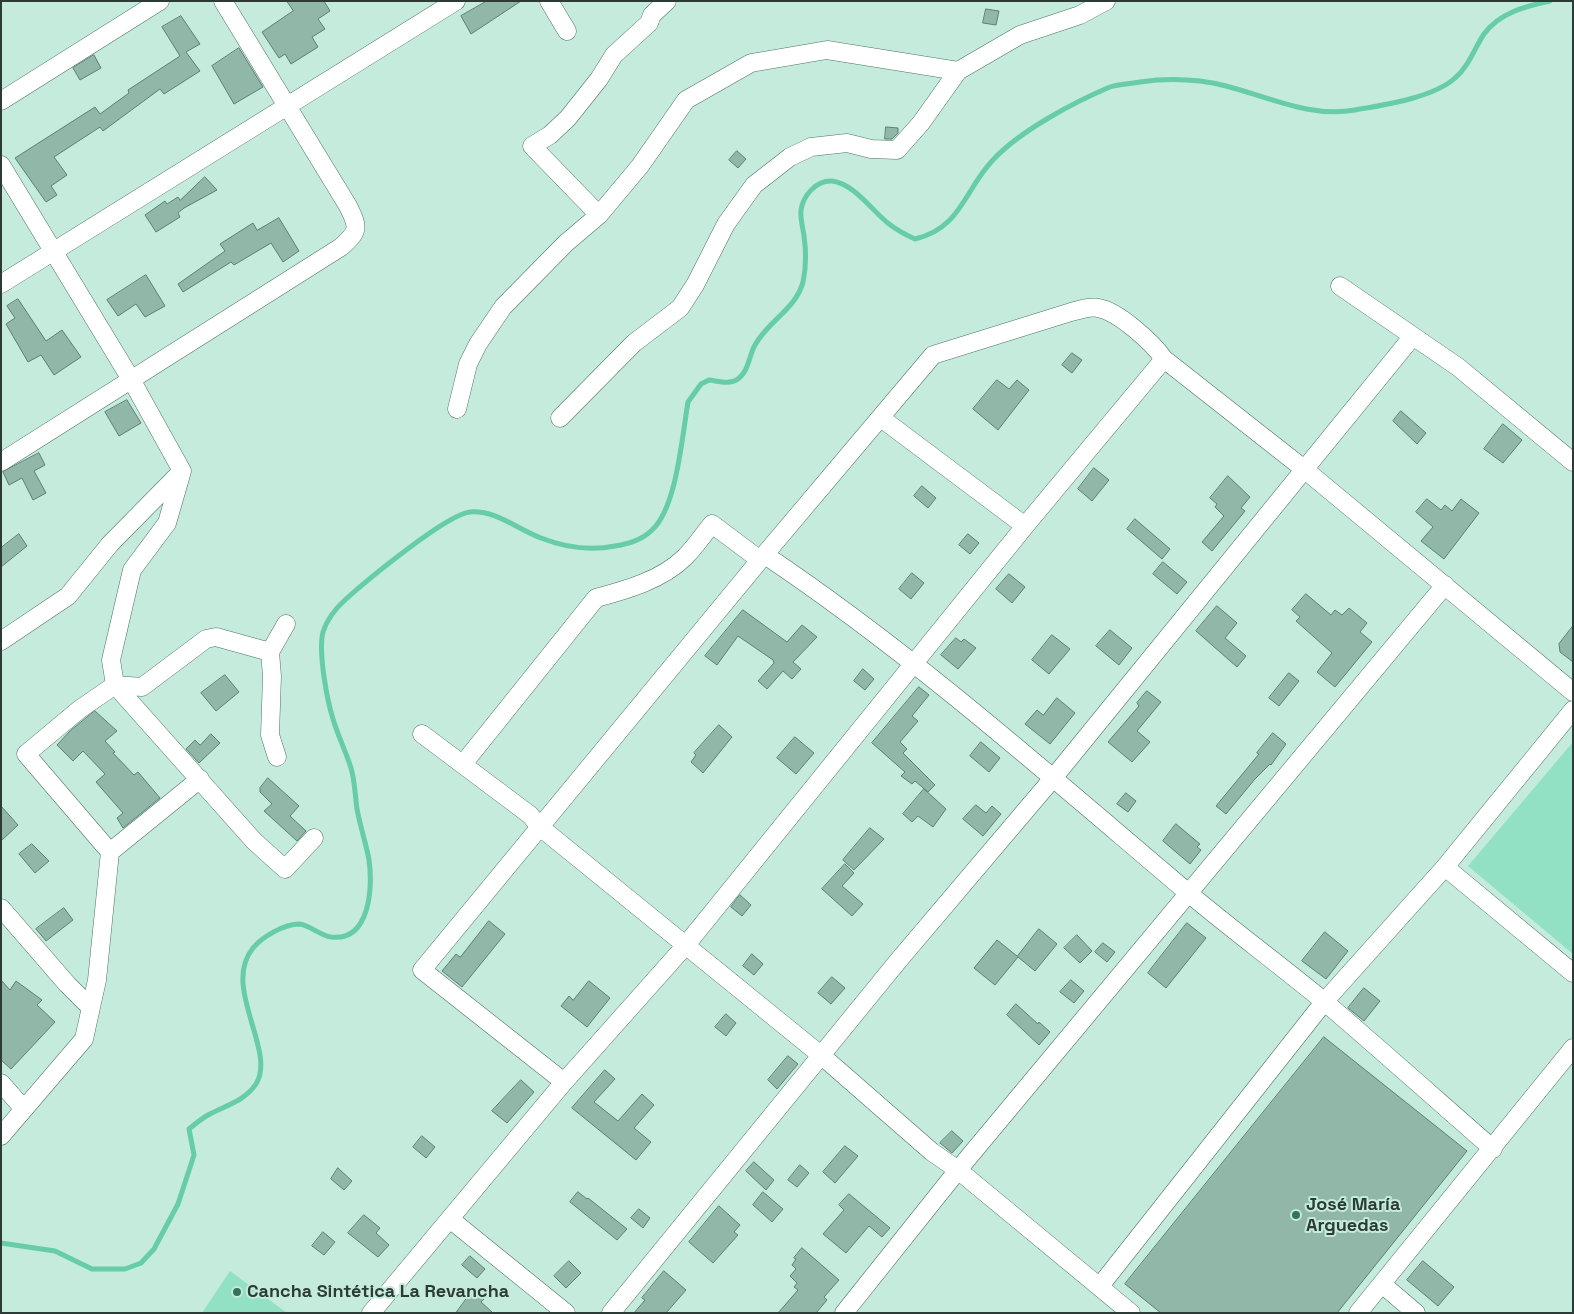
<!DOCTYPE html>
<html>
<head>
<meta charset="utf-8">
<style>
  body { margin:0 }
  #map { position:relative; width:1574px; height:1314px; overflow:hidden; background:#c4ebdb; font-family:"Space Grotesk",sans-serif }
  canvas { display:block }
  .frame { position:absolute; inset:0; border:2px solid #2c3b35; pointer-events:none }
</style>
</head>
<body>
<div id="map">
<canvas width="1574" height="1314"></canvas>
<div class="frame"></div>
</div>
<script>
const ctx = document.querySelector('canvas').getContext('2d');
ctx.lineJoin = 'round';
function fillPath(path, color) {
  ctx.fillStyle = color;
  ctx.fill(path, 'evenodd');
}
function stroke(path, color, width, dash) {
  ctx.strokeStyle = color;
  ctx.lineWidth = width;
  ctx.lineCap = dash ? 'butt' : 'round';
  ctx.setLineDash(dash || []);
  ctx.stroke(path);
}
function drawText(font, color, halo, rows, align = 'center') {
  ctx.font = font + ' "Space Grotesk",sans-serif';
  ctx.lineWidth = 4;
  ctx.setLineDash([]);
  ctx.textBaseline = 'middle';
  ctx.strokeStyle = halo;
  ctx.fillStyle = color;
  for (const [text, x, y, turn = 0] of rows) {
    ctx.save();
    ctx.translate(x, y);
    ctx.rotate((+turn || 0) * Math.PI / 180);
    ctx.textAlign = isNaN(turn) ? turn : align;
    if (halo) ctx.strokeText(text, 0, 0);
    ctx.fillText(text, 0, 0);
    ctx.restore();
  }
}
const green = new Path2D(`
  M1573,742V954L1468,866Z
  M230,1271L287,1313H202Z`);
const stream = new Path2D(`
  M1,1243L55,1251L92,1269H125L141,1263L154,1249L178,1204L194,1155L189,1129C195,1124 201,1119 208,1115C224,1106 245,1101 256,1084C277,1051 221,987 253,948C262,937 284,924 299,924C310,925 319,935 331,937C370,942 373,887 369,860C366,843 360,826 357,809C355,796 355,781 351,768C346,752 338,736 333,719C327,700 318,652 323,632C327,619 336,608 346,599C366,581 447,514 470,512C496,510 517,529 541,538C564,547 590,551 615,546C629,544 642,540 652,530C677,507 682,436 688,402L701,384L709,380C718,381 730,385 738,379C749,371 749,355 755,345C768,321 796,309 803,282C806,268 806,250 804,236C803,228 800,218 801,210C803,196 816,180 832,181C855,184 872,211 889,224C897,230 906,235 915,239C961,228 964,191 992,161C1018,132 1074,102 1110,87C1119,84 1130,84 1140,82C1168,78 1198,79 1226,86C1269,97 1310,118 1355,110C1383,105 1433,98 1455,78C1469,66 1474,49 1484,34C1499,13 1526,6 1550,1`);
const building = new Path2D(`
  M287,1H324L330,11L318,19L325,29L312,37L318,47L291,64L285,54L279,58L262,32L293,11Z
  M487,1H521L471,34L461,16Z
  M986,9L999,11L996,25L983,23Z
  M181,16L200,44L186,52L200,71L164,94L160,89L103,131L100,127L54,157L67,175L51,186L57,195L46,202L15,158L95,107L100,114L129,93L128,90L180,56L162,27Z
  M239,48L263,87L234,104L212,66Z
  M94,55L101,68L80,80L73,68Z
  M886,127L898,128V133L892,139H885Z
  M737,151L746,159L738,168L729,160Z
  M205,177L217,190L184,208L178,213L180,217L156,232L145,215L165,201L167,204L178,197L180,200Z
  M279,218L299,251L283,262L271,243L234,265L231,262L183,292L178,284L225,251L220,244L253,223L257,230Z
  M146,275L165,306L145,317L136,304L118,316L107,300Z
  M18,299L46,341L62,330L81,357L54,375L41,355L28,362L6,324L15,318L7,306Z
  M1072,353L1082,360L1072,373L1062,365Z
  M997,380L1009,389L1017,380L1029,390L998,430L973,409Z
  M127,400L141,423L119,436L105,412Z
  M1401,411L1426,433L1417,444L1393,421Z
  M1503,424L1522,440L1503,463L1484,449Z
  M39,453L45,465L34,471L46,493L33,500L22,478L9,485L3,472Z
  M1094,468L1109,480L1092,501L1078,489Z
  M1228,476L1250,497L1241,508L1245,511L1212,551L1202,542L1224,516L1215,507L1217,504L1210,498Z
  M922,486L936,498L928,508L914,496Z
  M1427,499L1441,510L1445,505L1452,511L1461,499L1479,513L1444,559L1421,541L1433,527L1416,512Z
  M1135,519L1170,549L1162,559L1127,529Z
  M19,534L27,546L1,567V548Z
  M968,534L979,543L970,554L959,545Z
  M1163,562L1187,582L1177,594L1153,574Z
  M912,573L924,583L911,599L899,589Z
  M1009,574L1025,587L1012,603L996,589Z
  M1306,594L1331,615L1335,610L1342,615L1349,608L1367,623L1360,632L1372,642L1335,687L1317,672L1332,653L1296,621L1300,617L1292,610Z
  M1217,606L1237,623L1225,638L1246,656L1237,667L1196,631Z
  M743,610L787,642L802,625L817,637L793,662L801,669L792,679L783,671L767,689L758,681L774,663L773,660L738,636L717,665L705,656Z
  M1573,626V662L1560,652L1559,644Z
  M1110,630L1132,648L1119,665L1096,646Z
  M1052,635L1070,649L1049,674L1032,660Z
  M956,638L961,642L964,639L976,648L958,669L941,655Z
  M863,669L874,679L865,690L854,681Z
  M1289,673L1299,681L1279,706L1269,698Z
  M225,675L239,692L216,711L201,693Z
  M919,687L929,695L912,716L918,721L900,742L907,749L903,753L935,785L928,792L915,781L912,784L901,776L905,772L872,743Z
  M1147,691L1161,702L1137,731L1150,742L1132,762L1108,742L1139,706L1137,703Z
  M1057,698L1075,713L1050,744L1025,724L1037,710L1043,715Z
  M95,711L117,731L105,741L115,752L113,753L134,775L138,772L160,798L123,828L117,818L123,813L96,782L105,774L83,751L73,761L57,745L70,731Z
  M719,725L732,737L703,773L691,762L696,755L694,753Z
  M1273,733L1286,744L1271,765L1270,764L1255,779L1226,814L1216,806L1259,754L1257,753Z
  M211,734L220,743L199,763L186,749L195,740L200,745Z
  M795,737L814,753L796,774L777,758Z
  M981,742L1000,758L989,772L970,756Z
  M268,778L299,806L290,816L306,831L297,841L264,811L272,804L260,792V788Z
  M924,789L946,809L933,827L918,816L912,822L903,814Z
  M1126,793L1136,801L1128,812L1117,804Z
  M976,805L986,813L992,806L1001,814L983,836L963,819Z
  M1,806L18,825L1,841Z
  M1176,824L1200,844L1197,847L1201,850L1190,864L1163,841Z
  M870,828L884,839L854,870L843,860Z
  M32,844L49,861L35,873L19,854Z
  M845,864L854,873L842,886L863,904L852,916L822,889Z
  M740,895L751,905L742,916L731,907Z
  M64,908L73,920L46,941L36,929Z
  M489,921L505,934L462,987L442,971L456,954L460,957Z
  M1187,923L1206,938L1166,988L1148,973Z
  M1039,929L1057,944L1035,971L1018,957L995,985L974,968L997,940L1017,956Z
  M1325,932L1348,951L1326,979L1302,961Z
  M1077,935L1092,951L1080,963L1064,948Z
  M1103,943L1115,952L1107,962L1095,952Z
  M752,954L763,964L754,975L743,966Z
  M832,977L845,988L831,1004L818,993Z
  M1,980L10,990L16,981L42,1000L37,1005L55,1022L11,1069L1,1060Z
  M1071,980L1084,991L1074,1003L1060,992Z
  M589,981L610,998L587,1027L561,1006L569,996L573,1000Z
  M1364,988L1380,1001L1364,1021L1348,1008Z
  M1016,1004L1038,1024L1039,1022L1050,1032L1039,1045L1007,1015Z
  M726,1014L736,1023L726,1036L715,1027Z
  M1324,1037L1467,1151L1337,1313H1161L1125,1284Z
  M788,1056L798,1064L777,1089L768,1080Z
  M605,1070L615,1079L594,1102L618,1121L642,1094L654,1105L634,1128L651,1142L636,1160L572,1108Z
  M521,1080L534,1092L507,1123L492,1111Z
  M952,1131L963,1141L952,1153L940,1143Z
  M422,1136L435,1147L426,1158L413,1147Z
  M845,1146L858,1156L835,1183L823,1172Z
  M754,1162L774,1180L766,1190L746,1171Z
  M800,1165L809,1173L797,1187L788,1180Z
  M338,1168L352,1181L344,1190L331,1179Z
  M578,1192L587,1199L588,1198L627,1229L617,1240L570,1202Z
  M763,1192L783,1209L772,1222L753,1205Z
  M849,1194L890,1228L882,1237L869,1226L846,1253L823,1234L844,1210L839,1205Z
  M719,1206L740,1225L734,1232L738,1235L713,1263L689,1242Z
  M639,1209L650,1218L643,1228L631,1218Z
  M364,1215L380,1228L376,1233L389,1245L378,1257L348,1233Z
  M323,1232L335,1242L324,1255L312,1246Z
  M802,1248L839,1280L824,1297L827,1300L816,1313H778L798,1290L794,1287L797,1283L790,1276L796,1269L792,1265L796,1259L794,1258Z
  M470,1256L485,1269L477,1278L462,1265Z
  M569,1261L581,1273L566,1288L554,1276Z
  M1423,1261L1454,1287L1438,1306L1407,1280Z
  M664,1271L686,1290L666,1313H634L645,1300L642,1298Z
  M473,1290L484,1299L481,1302L493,1313H456Z`);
const minor = new Path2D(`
  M549,1L567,31
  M1,101L160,1
  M1,165L132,381L182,471L167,523L132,570L111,660L115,685L254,841L285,869L314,838
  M599,215L532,146L550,135L568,118L599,79L614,55L649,23L652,15L667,1
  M1,284L456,1
  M1340,286L1458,367L1573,462
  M457,409L468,364L478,344L503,307L566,243L599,215L640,166L686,100L751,63L827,50L958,71L1020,35L1080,15L1106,1
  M560,418L634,343L680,308L695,285L726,224L754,185L790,157L811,147L847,143L871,149L897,150L921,123L958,71
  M881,418L1025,526
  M1,462L341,247C359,231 359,228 348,206L223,1
  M765,555C914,655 1049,775 1186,891C1231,929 1280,965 1326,1003C1382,1051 1437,1100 1493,1149
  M1,641L68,596L110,544L180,473
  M422,734L530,815L540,827L822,1056L932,1152L958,1170L1131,1313
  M277,757L270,735L272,676L270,652L286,624
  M463,764L596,598C626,590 662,580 685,557C695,547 703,535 712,524L760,560
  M110,852L200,779
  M1445,867L1573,973
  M1,908L67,984L91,1008
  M564,1082L422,970L760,560L933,355L1071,312C1079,310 1090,306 1098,308C1118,311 1153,343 1164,359L1304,469L1573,692
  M1,1083L23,1108
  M1,1136L84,1039L97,980L110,852L26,754L80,709L115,685L142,687L206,639L216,637L270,652
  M450,1219L566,1313
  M1382,1284L1416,1313
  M1100,1286L1324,1002L1445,867L1573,710
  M371,1313L564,1082L686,945L1025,526L1164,359
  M611,1313L898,961L1054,777L1413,336
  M844,1313L958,1170L1445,585
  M1358,1313L1573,1048`);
const markers = [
  [1296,1215,5,"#35725d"],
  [237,1292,5,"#35725d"]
];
const poiNames = [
  ["José María",1306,1205],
  ["Arguedas",1306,1226],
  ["Cancha Sintética La Revancha",247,1292]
];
fillPath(green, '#93e1c4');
stroke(stream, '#67cca9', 5);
fillPath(building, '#91b7a8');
stroke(building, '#5c8072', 1);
stroke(minor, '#4f7366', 19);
stroke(minor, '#fff', 18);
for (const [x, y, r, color] of markers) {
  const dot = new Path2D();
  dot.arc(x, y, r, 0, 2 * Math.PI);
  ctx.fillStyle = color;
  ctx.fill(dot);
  stroke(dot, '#c4ebdb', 2);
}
drawText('bold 18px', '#2c3b35', '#c4ebdb', poiNames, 'left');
</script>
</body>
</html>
